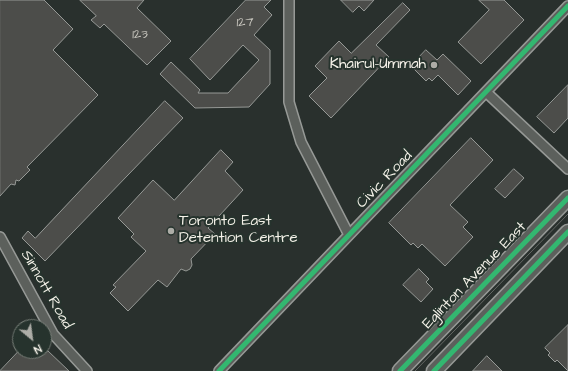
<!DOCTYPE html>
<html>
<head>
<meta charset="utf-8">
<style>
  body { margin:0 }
  #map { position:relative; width:568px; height:371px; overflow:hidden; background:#29302d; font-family:"Architects Daughter",sans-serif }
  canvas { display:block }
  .north { position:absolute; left:12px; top:319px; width:40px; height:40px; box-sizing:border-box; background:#26332d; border:1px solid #787f78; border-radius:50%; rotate:151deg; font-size:11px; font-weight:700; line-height:16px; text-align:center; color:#f4f1e8 }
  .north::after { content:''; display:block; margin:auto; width:14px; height:18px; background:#adada7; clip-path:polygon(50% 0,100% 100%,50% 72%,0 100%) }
</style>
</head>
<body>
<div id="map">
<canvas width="568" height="371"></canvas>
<div class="north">N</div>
</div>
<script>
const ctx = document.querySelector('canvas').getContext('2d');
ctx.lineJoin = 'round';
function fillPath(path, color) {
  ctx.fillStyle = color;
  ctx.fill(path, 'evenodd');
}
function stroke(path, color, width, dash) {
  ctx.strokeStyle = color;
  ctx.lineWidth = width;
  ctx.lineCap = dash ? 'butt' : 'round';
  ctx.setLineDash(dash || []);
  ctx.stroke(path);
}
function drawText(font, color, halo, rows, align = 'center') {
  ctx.font = font + ' "Architects Daughter",sans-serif';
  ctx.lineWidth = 4;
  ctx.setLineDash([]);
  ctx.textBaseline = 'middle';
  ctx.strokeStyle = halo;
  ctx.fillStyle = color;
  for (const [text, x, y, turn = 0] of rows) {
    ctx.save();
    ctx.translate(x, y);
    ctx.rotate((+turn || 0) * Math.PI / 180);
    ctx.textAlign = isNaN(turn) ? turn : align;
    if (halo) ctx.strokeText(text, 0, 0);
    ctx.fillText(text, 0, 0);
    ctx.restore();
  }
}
const building = new Path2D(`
  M0,0H44L73,29L53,50L98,95L27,167L30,170L19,181L16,180L15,185L11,184L0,196Z
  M80,0H144L137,8L171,41L147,65L104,24L100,28L91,20L96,16Z
  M246,0H271L264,7L272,15L254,35L270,50V84L249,107L195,108L160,74L171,62L200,90L198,93H228L259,60L243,45L210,80L190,59Z
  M341,0H374L364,11L359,6L353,12Z
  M479,0H504L524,20L481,64L458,42L489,10Z
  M403,3L410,10L376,45L389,57L331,118L309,96L327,78L315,66L339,41L351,53Z
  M426,50L437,60L443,54L471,81L458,95L438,75L432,81L429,78L426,81L411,66Z
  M568,85V118L554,133L537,117Z
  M165,101L183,118L45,261L22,238L28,231L35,238Z
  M471,138L493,160L450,205L468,222L463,227L473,237L445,266L422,244L418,248L413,243L411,245L389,223Z
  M221,150L233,162L225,171L243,190L208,228L215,234L191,259L192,265L190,269L186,271L181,269L167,287L158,280L128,311L110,293L116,287L113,285L146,251L131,237L134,234L118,218L153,180L174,200Z
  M514,169L524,178L505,198L495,189Z
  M419,269L429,279L426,282L433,289L421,302L403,285Z
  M568,325V371L557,360L555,362L548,355L550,353L545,348Z
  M19,351H48L69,371H0Z
  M487,356L502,371H473Z`);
const minor = new Path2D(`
  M289,0V102L301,142L349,235
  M487,93L568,169
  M0,237L53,334L87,371
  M219,371L568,6`);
const primary = new Path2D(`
  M400,371L568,198
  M434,371L568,232`);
const tram = new Path2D(`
  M415,371L568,214`);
const cycleway = new Path2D(`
  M219,371L568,6
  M400,371L568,198
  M434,371L568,232`);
const markers = [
  [434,65,4,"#adada7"],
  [171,231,4,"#adada7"]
];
const numberNames = [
  ["127",245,23],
  ["123",140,35]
];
const poiNames = [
  ["Khairul-Ummah",426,65],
  ["Toronto East",179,222,"left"],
  ["Detention Centre",179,239,"left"]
];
const streetNames = [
  ["Civic Road",385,180,-46],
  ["Eglinton Avenue East",475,276,-46],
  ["Sinnott Road",46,290,60]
];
fillPath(building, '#4c4d4a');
stroke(building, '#969996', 1);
stroke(minor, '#969996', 12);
stroke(primary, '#969996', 17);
stroke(minor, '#5c605c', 9);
stroke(primary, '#5c605c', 14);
stroke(tram, '#646764', 1);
stroke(cycleway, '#33b770', 5);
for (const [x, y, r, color] of markers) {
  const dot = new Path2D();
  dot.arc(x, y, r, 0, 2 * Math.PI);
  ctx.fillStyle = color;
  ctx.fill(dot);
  stroke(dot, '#26332d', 1.5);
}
drawText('13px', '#cac8c0', null, numberNames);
drawText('15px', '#f4f1e8', '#26332d', poiNames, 'right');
drawText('15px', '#f4f1e8', '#26332d', streetNames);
</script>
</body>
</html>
